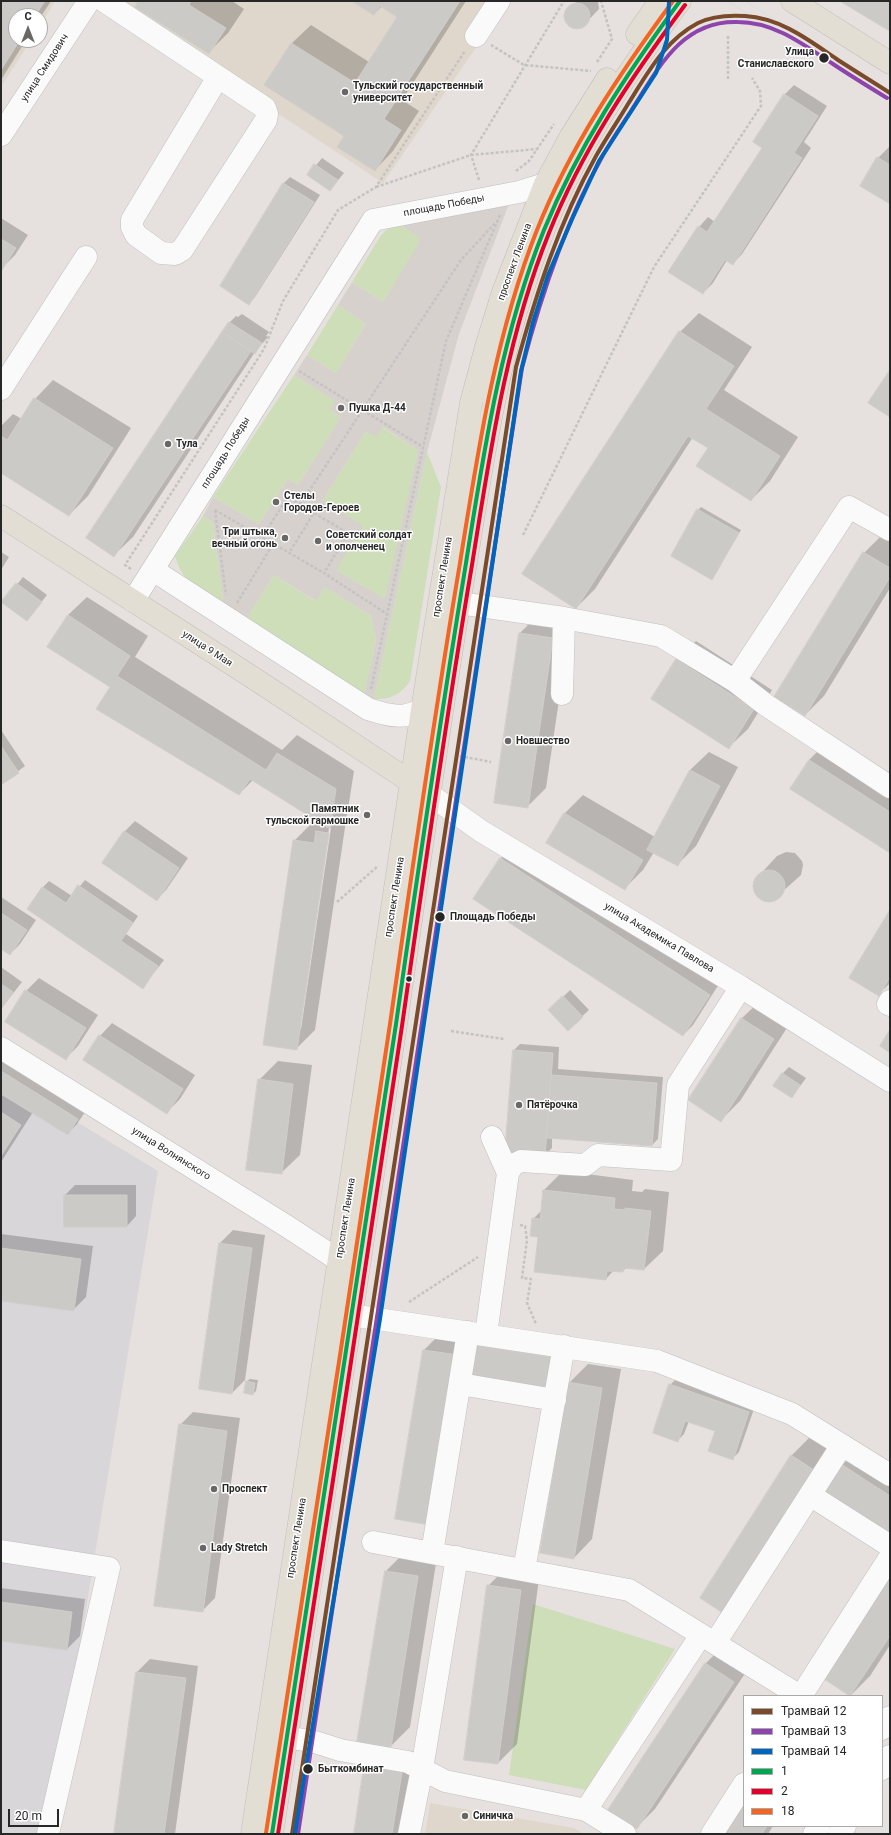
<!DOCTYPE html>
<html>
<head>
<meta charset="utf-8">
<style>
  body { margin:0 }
  #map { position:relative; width:891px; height:1835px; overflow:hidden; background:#e6e1de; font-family:Roboto,sans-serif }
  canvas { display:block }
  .frame { position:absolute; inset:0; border:2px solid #272727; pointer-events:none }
  .legend { position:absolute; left:743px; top:1695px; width:140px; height:132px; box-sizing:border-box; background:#fff; border:1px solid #a9a9a9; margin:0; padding:5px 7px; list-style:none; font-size:12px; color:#272727 }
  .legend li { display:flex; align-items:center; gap:8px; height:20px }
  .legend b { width:20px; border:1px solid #a9a9a9 }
  .north { position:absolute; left:8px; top:8px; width:40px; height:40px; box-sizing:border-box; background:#fff; border:1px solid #a9a9a9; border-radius:50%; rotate:0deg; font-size:11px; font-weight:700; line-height:16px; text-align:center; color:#272727 }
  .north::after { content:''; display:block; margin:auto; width:14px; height:18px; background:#6a6867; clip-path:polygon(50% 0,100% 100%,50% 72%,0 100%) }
  .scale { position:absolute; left:8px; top:1809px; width:51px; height:18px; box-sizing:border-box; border:2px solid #272727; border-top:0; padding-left:5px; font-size:12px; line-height:14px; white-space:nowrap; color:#272727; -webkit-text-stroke:3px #fff; paint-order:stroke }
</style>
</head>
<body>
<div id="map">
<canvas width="891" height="1835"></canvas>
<div class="frame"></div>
<ul class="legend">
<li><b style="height:5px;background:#7a4b2a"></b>Трамвай 12</li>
<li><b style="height:5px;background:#8e44ad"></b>Трамвай 13</li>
<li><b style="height:5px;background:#0065bd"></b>Трамвай 14</li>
<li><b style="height:5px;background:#00a651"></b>1</li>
<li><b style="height:5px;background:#e4002b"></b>2</li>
<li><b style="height:5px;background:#f26522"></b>18</li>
</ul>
<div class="north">С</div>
<div class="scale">20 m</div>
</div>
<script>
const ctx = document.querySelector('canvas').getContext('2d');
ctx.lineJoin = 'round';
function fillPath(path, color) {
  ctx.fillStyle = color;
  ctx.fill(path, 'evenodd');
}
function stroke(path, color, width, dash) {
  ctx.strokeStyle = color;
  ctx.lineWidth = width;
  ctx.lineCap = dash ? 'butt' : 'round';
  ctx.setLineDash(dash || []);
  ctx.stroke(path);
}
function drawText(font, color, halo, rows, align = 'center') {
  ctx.font = font + ' Roboto,sans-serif';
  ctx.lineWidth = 3;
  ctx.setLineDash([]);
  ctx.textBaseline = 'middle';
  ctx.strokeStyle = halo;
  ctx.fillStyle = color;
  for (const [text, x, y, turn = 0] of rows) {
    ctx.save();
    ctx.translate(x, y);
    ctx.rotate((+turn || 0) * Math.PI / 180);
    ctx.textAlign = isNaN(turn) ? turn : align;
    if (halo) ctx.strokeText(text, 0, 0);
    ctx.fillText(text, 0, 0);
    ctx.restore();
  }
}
const industrial = new Path2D(`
  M1,1076L158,1171L49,1834H1Z`);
const education = new Path2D(`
  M1,1H55L40,26V16H16V40H31L1,87Z
  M108,1H508L383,183Z
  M430,1803L574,1828L584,1834H425Z`);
const green = new Path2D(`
  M401,225L422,239L383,302L352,282L380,237L386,230Z
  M338,305L366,324L336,373L307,355Z
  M294,375L336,401L330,410L341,417L298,485L288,479L259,524L213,497Z
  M382,427L418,450L386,600L336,570L323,500L366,431Z
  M427,452L441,487L410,681C401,694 391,700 374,699Z
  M203,516L213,522L223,599L220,605C198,589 183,584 175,556Z
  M274,575L315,601L325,587L371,616L376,640L364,695L245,621Z
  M533,1604L675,1649L586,1790L509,1775Z`);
const plaza = new Path2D(`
  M509,204L459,334L427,452L374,699L364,695L376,640L371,616L325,587L316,601L274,575L245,621L220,605L223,599L213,522L203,516L213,497L259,524L288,479L298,485L341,417L330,410L335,401L294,375L307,355L336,373L366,324L338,305L352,282L383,302L421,239L401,225ZM383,427L418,450L385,599L336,570L363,526L323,500L366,431L376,437Z`);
const shadow = new Path2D(`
  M3,1H51L40,18V16H16V40H26L1,80V5Z
  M140,1H232L244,9L228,33L209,52Z
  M354,1H466L402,100L419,111L393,151L375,170L346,135L266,84L292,43L311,25L369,62L399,17L382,6L374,14Z
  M577,1H598L599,9L583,26L574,27L567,21L566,12Z
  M794,85L827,106L804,142L811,148L742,254L733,264L727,260L713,283L703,293L699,227L708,217L715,222L763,147L784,95Z
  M890,146V203L878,158Z
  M322,158L344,173L330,190L308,175Z
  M290,177L320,195L255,297L249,304L221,286L284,183Z
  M1,218L28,235L15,255L2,268Z
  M699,313L752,347L724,390L798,437L770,481L751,500L709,448L693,437L595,589L576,608L523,574L680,332Z
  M242,314L269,332L266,336L268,337L255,352L133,537L114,555L87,538L230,322L236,316L238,317Z
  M53,380L131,428L88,496L69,515L1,472V426L13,414L22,419L35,399Z
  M701,507L741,530L712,578L698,510Z
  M883,534L890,538V588L824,696L805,715L864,553Z
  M1,552L9,557L1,570Z
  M23,577L47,595L27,620L3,602Z
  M87,597L148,636L135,657L282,750L297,735L354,771L348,809L343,814H347L315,1030L296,1049L294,841L313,822L324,824L253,780L239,794L111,687L68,615ZM329,828H331L301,1029H299Z
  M538,615L571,619L546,788L527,807L520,633Z
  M696,641L772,690L748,729L729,747L677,660Z
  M1,730L25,766L1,784Z
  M828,741L890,781V852L809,760Z
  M709,752L738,767L696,846L677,865L654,852L643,870L624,889L564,814L583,795L655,837L690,770Z
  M135,821L188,858L166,890L157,899L103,863L125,831Z
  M510,849L719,984L693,1025L683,1035L501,858Z
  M786,852L795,853L802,861L803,865L801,875L773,900L769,901L759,898L754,890L755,880L777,856Z
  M85,880L138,916L126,934L164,960L143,987L43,887L49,881L72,896Z
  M1,897L36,920L20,944L10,954L1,948Z
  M890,912V983L878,995Z
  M1,967L22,982L1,1009Z
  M39,978L98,1015L78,1046L65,1059L26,991Z
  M570,990L589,1010L568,1029L550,1010Z
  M761,1000L792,1020L740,1101L721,1120L690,1100L742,1018Z
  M112,1023L195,1075L180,1099L167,1112L100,1036Z
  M520,1044L559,1047L558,1069L663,1077L658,1139L652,1145L552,1138V1148L545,1155L514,1050Z
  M1,1055L87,1109L77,1124L67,1134L33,1112L1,1162Z
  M278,1061L312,1065L300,1155L281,1173L259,1080Z
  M789,1067L806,1078L792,1097L782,1074Z
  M563,1171L633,1180L632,1191L642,1192L645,1189L669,1192L663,1251L644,1269L627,1267L623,1271L614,1270L606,1279L539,1236L533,1219L542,1210L544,1190Z
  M75,1185H136V1216L127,1226L65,1195Z
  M233,1230L265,1235L245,1380L232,1393L220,1243Z
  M1,1234L93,1246L86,1297L73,1310L1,1300Z
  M443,1331L575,1339L551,1389L424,1350Z
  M588,1364L621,1369L592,1539L574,1558L569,1383Z
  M677,1378L755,1406L739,1452L733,1458L716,1430L689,1421L684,1434L677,1441L670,1385Z
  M250,1379L258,1380L256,1391L253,1394L247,1381Z
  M193,1412L240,1418L215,1598L202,1611L180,1425Z
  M810,1437L835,1453L745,1595L791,1456Z
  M861,1446L890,1465V1537L842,1465Z
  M405,1552L437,1557L410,1727L391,1746L386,1571Z
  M507,1567L540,1571L517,1744L498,1763L488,1586Z
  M890,1573V1645L870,1676L851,1695L822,1677Z
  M1,1588L85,1599L80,1636L67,1649L1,1640Z
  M724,1645L752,1663L655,1809L637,1827L609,1809L706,1663Z
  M150,1659L198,1666L175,1834H115L137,1672Z
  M384,1747L420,1753L407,1834H355L365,1766Z
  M744,1826H773L768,1834H723Z`);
const building = new Path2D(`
  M2,1H45L35,16H16V40H20L1,70Z
  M138,1H191L189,5L226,28L209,54L135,7Z
  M352,1H460L384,119L401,130L375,171L337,147L344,136L264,85L291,43L355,83L397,17L380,6L374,15Z
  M840,1H890V31Z
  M564 16a13 13 0 1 1 26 0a13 13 0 1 1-26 0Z
  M784,94L818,116L794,153L802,158L733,265L725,260L703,294L668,272L698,226L707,232L762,148L753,142Z
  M877,157L890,165V204L860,186Z
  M314,164L338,180L330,191L307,175Z
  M283,183L314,202L249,305L220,286Z
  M1,239L16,248L2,270L1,269Z
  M229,322L262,343L255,354L222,332Z
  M679,331L734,366L706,409L780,456L751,501L696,466L708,448L688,436L576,609L522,574Z
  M222,332L251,351L114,557L86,538Z
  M890,370V417L868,403Z
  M34,398L113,448L69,516L1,473V436L7,440Z
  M697,509L739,533L712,580L671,556Z
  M863,552L890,568V577L805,716L774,697Z
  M16,583L42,602L27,621L1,602Z
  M68,615L130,656L117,676L266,770L277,753L336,789L330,829L250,779L239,795L96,709L110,687L47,647Z
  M519,633L553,638L528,808L494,803Z
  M676,659L754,709L729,749L651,699Z
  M1,746L19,773L1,785Z
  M809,760L890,812V853L790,789Z
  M690,770L720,786L678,866L647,850Z
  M564,813L643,860L625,890L546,843Z
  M124,831L179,868L157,901L102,863Z
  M316,831L329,833L297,1050L263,1045L293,840L314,843Z
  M500,858L710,995L683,1036L473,899Z
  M753 886a16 16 0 1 1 32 0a16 16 0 1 1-32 0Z
  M78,885L133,923L121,941L158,966L143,989L27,909L42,887L66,903Z
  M890,910V977L879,996L849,978Z
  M1,913L27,930L10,955L1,949Z
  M1,984L13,992L1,1009Z
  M25,990L86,1028L66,1060L5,1022Z
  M563,996L583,1017L568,1031L548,1010Z
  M741,1018L774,1039L721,1122L688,1100Z
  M890,1030V1053L880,1046Z
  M99,1035L183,1089L167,1114L83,1060Z
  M513,1050L553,1053L545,1156L505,1153Z
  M1,1071L78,1119L68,1135L1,1094Z
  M782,1073L800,1085L792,1098L773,1086Z
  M552,1075L657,1083L652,1146L547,1138Z
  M258,1079L293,1084L282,1174L246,1170Z
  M1,1112L21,1125L1,1156Z
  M543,1190L615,1198L614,1209L625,1210V1208L651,1211L644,1270L624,1268L623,1272L607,1271L606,1280L534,1272L538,1237L530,1236L532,1218L540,1219Z
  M64,1195H127V1227H64Z
  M219,1243L252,1248L232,1394L199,1389Z
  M1,1248L81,1259L74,1311L1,1301Z
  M470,1344L557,1358L552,1390L465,1376Z
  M423,1350L458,1355L430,1525L395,1519Z
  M246,1381L255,1383L253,1395L244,1393Z
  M568,1382L602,1388L574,1559L540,1553Z
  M669,1384L749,1412L733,1460L708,1451L715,1431L685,1421L678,1442L653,1433Z
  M179,1424L227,1431L203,1612L154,1606Z
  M791,1455L817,1472L726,1615L700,1598Z
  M841,1464L890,1496V1538L822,1493Z
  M385,1571L418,1576L391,1747L357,1742Z
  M890,1571V1636L850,1696L821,1677Z
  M487,1585L521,1590L498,1764L464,1760Z
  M1,1602L72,1612L67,1650L1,1641Z
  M705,1663L734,1682L637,1829L608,1810Z
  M136,1672L186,1678L164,1834H114Z
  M364,1766L402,1772L392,1834H354Z
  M744,1800V1826H767L762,1834H722Z`);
const path = new Path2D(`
  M728,36V79
  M491,45L524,65L591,71
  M597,62L612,39L601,1
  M516,171L529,161L554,124
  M479,180L471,155L564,1
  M376,187L471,155L537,149
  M299,371L423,447
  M300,505L461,260L496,222
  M215,510L226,595
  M215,510L324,573
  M314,513L348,533L324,573L387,614
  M523,535L654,267L761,106L760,91L752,78
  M262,537L288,497L314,513L289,553
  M131,569L125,565L264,349L283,301L338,210L376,187L465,51
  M237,603L273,544
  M371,689L446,341L500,215
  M455,755L491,762
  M337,902L378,866
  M451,1031L504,1039
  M520,1225L525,1226L527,1240L522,1278L531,1279L527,1303L536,1324
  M409,1302L478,1257`);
const minor = new Path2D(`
  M104,1L265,108L267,114L266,120L182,250L175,254L161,253L136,235L132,227V220L218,77
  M476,36L499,1
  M1,135L89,1
  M1,389L86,257
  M153,570L368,709C398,719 408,719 436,702
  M133,601L373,220L519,192L545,184
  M459,603L564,618L562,694
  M564,618L661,636L735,681L766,705L890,787
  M735,681L849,507L890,530
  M429,794L481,831L741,987L890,1081
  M890,1001L888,1004L890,1005
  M1,1048L288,1227L340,1261
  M492,1137L508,1173
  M351,1315L657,1361L792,1414L890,1475
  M486,1335L508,1173L513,1165L521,1161L585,1165L598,1155L671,1160L678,1085L741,987
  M460,1384L555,1400
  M810,1495L890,1546
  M373,1542L629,1590L800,1696
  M1,1551L109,1568L48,1834
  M432,1553L468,1332
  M524,1570L564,1346
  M715,1643L842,1445
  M801,1696L890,1557
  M882,1729L890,1717
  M287,1737L315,1742L340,1750L408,1762L445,1781L586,1810L625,1834
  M882,1769L890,1756
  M586,1810L701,1635
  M409,1834L422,1769L457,1557
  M712,1834L744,1784
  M814,1834L819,1826
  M839,1834L845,1826`);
const major = new Path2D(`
  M792,1L890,63
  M637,34L660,1
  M1,516L255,679L423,790
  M252,1834L422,710L471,403L486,347L503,292L545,184L571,136L607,79
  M272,1834C314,1564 356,1294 396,1024C418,870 440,716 466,562C487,434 506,304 563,186C595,120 637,59 680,1`);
const tram = new Path2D(`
  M727,1L778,34
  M745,1L780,23`);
const bus1 = new Path2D(`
  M272,1834C314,1564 356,1294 396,1024C418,870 441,716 466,563C484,450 501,336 544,230C578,147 627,73 680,1`);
const bus2 = new Path2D(`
  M278,1834C320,1565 362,1295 402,1026C424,872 446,718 472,565C490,453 506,339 549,233C582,150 632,76 685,5`);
const bus3 = new Path2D(`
  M266,1833C308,1563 350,1294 390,1024C412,870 434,716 460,563C478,450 495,336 537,230C570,147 620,73 673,1`);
const tram1 = new Path2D(`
  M292,1834L516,367C536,294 559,222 596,156C606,138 618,121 628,104C647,74 665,40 698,23C712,16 729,15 745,16C781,18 810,41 838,60C855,71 873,82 890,93`);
const tram2 = new Path2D(`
  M298,1834L522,368C541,295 565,223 602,157C611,141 621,126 631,111C658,69 681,20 738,22C775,22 804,45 833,64C851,76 869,87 887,98`);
const tram3 = new Path2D(`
  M295,1833L380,1319L521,371L533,322L548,275L573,217L599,161L656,73L667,40L669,2`);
const markers = [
  [824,58,5.5,"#272727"],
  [345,92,4,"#6a6867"],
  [341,408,4,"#6a6867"],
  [168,444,4,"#6a6867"],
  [276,502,4,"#6a6867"],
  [285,538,4,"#6a6867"],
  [318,541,4,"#6a6867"],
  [508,741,4,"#6a6867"],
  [367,815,4,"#6a6867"],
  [440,917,5.5,"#272727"],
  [409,979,3.5,"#272727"],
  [519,1105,4,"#6a6867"],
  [214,1489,4,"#6a6867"],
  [203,1548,4,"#6a6867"],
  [308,1769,5.5,"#272727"],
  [465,1816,4,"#6a6867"]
];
const stopNames = [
  ["Улица",814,52,"right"],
  ["Станиславского",814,64,"right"],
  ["Площадь Победы",450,917],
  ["Быткомбинат",318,1769]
];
const streetNames = [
  ["улица Смидович",45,68,-57],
  ["площадь Победы",444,206,-11],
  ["проспект Ленина",515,262,-70],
  ["площадь Победы",226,453,-58],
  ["проспект Ленина",443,577,-81],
  ["улица 9 Мая",207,649,33],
  ["проспект Ленина",395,897,-81],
  ["улица Академика Павлова",659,938,31],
  ["улица Волнянского",171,1154,32],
  ["проспект Ленина",346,1218,-81],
  ["проспект Ленина",297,1538,-81]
];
const poiNames = [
  ["Тульский государственный",353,86],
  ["университет",353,98],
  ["Пушка Д-44",349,408],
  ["Тула",176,444],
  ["Стелы",284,496],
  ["Городов-Героев",284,508],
  ["Три штыка,",277,532,"right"],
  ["вечный огонь",277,544,"right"],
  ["Советский солдат",326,535],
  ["и ополченец",326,547],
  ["Новшество",516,741],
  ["Памятник",359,809,"right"],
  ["тульской гармошке",359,821,"right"],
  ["Пятёрочка",527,1105],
  ["Проспект",222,1489],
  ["Lady Stretch",211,1548],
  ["Синичка",473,1816]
];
fillPath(industrial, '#d9d6d9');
fillPath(education, '#e0d7cc');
fillPath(green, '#cddeb9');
fillPath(plaza, '#d6d1cd');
fillPath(shadow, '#0003');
fillPath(building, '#cccac7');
stroke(building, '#d1cdca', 1);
stroke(minor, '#bfbebf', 23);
stroke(major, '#bfbdbc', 23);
stroke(path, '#c4c3c3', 2.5, [3, 2]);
stroke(minor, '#fbfafa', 22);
stroke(major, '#e3ded4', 22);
stroke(tram, '#dcdcdd', 1);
stroke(bus1, '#00a651', 4);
stroke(bus2, '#e4002b', 4);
stroke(bus3, '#f26522', 4);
stroke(tram1, '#7a4b2a', 4);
stroke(tram2, '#8e44ad', 4);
stroke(tram3, '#0065bd', 4);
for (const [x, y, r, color] of markers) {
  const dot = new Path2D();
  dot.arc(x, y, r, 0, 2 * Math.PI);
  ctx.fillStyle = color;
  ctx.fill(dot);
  stroke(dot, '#fff', 1.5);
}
drawText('bold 10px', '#272727', '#fff', stopNames, 'left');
drawText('10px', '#272727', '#fff', streetNames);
drawText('bold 10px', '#272727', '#fff', poiNames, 'left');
</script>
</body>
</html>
